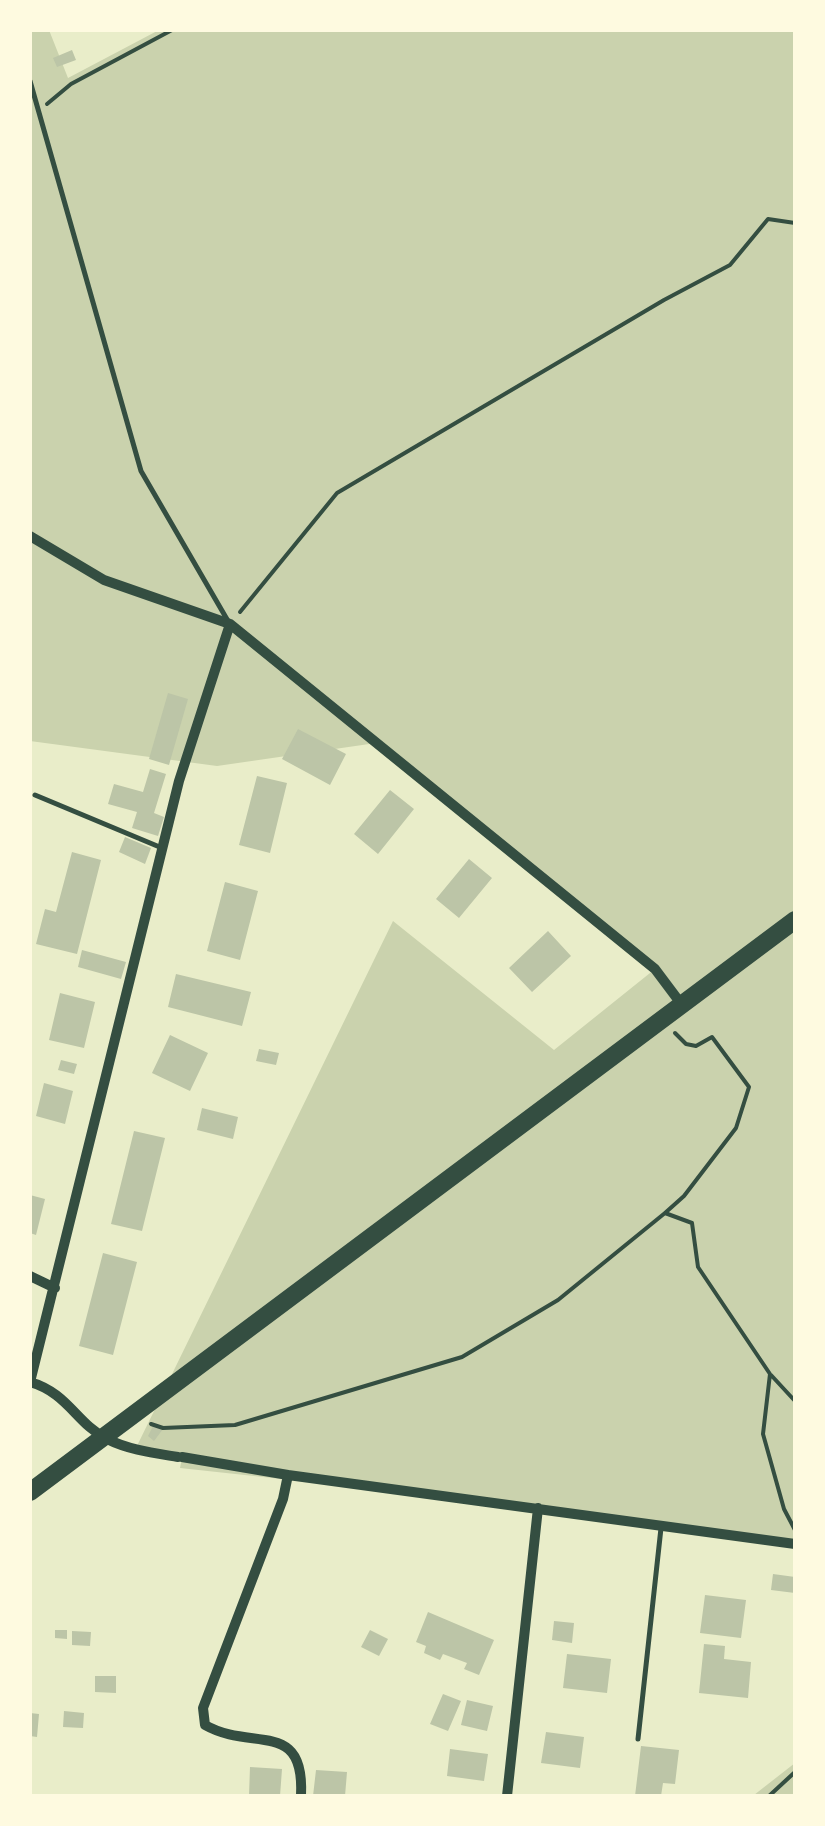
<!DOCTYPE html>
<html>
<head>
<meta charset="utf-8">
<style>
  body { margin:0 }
  #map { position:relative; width:825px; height:1826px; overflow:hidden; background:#e9edc9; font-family:Helvetica,sans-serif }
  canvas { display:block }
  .frame { position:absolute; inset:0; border:32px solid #fefae0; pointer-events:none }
</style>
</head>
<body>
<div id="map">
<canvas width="825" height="1826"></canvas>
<div class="frame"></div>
</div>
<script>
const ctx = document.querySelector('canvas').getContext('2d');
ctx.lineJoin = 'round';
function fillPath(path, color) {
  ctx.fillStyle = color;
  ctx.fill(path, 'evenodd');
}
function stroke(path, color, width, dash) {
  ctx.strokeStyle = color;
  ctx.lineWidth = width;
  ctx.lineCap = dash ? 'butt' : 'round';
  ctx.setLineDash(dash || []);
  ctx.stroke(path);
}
const green = new Path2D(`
  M30,30H49L68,78L159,30H795V1544L512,1504L180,1468L182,1458L135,1450L393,921L554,1050L655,969L383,742L217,766L30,741Z
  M795,1763V1796H754V1795Z`);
const building = new Path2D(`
  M72,50L76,60L57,67L53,58Z
  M168,693L188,699L169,765L149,759Z
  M298,729L346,754L330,785L282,759Z
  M150,769L166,774L154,813L164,817L158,836L132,828L137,812L108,804L114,784L143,792Z
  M257,776L287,783L270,853L239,845Z
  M390,790L414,809L378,854L354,834Z
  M125,837L151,848L145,864L119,852Z
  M72,852L101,860L77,954L36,944L45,909L56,912Z
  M469,859L492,878L459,918L436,899Z
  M225,882L258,891L240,960L207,951Z
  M548,931L571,956L532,992L509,968Z
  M82,950L126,962L121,979L78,967Z
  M176,974L251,992L242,1026L168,1007Z
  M60,993L95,1002L84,1048L49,1040Z
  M170,1035L208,1053L190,1091L152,1073Z
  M259,1049L279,1053L276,1065L256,1061Z
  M61,1060L77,1064L74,1074L58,1070Z
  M44,1083L73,1091L65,1124L36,1116Z
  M202,1108L238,1117L233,1139L197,1130Z
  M134,1131L165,1138L142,1231L111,1224Z
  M30,1195L45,1199L36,1235L30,1233Z
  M103,1253L137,1262L113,1355L79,1346Z
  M153,1426L163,1429L154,1441L148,1436Z
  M773,1574L795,1577V1593L771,1590Z
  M705,1595L746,1600L741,1638L700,1633Z
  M428,1612L494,1640L479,1675L464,1669L467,1663L443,1654L440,1660L424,1653L426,1646L416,1642Z
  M554,1621L574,1623L572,1643L552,1640Z
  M55,1630H67V1639L55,1638Z
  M370,1630L388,1639L379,1656L361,1647Z
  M72,1631L91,1632L90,1646L72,1645Z
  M704,1644L725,1646L724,1659L751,1662L748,1698L699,1693Z
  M567,1654L611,1659L607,1693L563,1688Z
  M95,1676H116V1693L95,1692Z
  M443,1694L461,1701L448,1731L430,1724Z
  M467,1700L493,1706L487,1731L461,1725Z
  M64,1711L84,1713L83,1728L63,1727Z
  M30,1713L39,1714L37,1737L30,1736Z
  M546,1732L584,1737L580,1768L541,1763Z
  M641,1746L679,1750L675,1784L663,1783L661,1796H635Z
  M450,1749L488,1754L484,1781L447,1776Z
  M250,1767L282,1769L280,1796H249Z
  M316,1770L347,1772L345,1796H313Z`);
const path = new Path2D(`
  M47,104L71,84L172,30
  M240,612L337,493L664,300L730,265L768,219L795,223
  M665,1213L684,1196L736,1128L749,1087L712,1037L696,1046L686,1044L675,1033
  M771,1375L795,1401
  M151,1424L163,1428L235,1425L462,1357L558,1300L665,1213L692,1223L698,1267L770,1374L763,1434L784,1509L795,1530
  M769,1796L795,1772`);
const service = new Path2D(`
  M30,81L141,471L228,621
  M35,795L162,848
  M638,1739L661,1528`);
const minor = new Path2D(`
  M30,536L104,580L230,624L655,969L682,1005
  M30,1276L55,1288
  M178,1457C154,1453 129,1450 107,1439C76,1423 68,1393 30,1382L179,781L230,624
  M182,1457L288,1475L795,1544
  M288,1475L283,1499L203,1708L205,1725C252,1752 305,1718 301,1796
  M507,1796L538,1508`);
const primary = new Path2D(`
  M30,1492L795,920`);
fillPath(green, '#cad2ad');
fillPath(building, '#bcc5a7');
stroke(path, '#344e41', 4);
stroke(service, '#344e41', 5);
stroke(minor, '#344e41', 10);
stroke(primary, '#344e41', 18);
</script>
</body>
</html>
